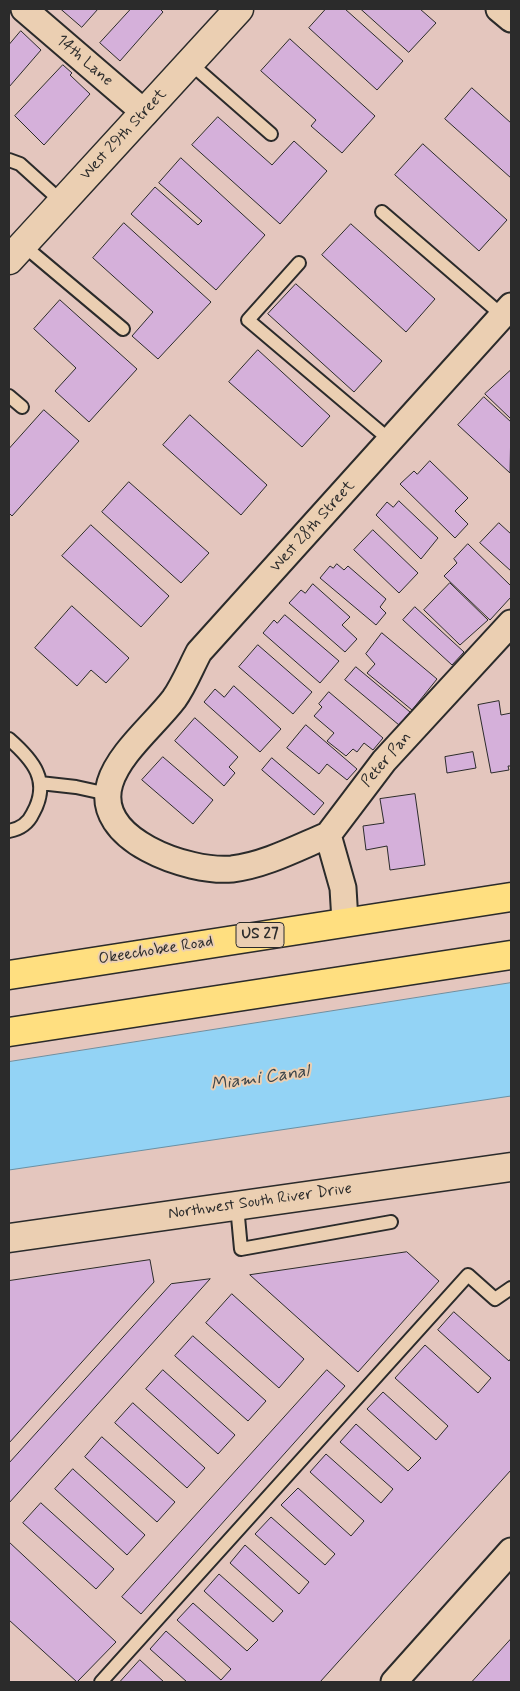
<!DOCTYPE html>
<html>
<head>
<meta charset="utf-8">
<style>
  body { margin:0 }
  #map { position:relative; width:520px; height:1691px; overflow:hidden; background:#e4c6be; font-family:Mynerve,sans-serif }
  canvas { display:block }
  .frame { position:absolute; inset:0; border:10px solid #2b2b2b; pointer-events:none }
</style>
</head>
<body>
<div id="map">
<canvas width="520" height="1691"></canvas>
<div class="frame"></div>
</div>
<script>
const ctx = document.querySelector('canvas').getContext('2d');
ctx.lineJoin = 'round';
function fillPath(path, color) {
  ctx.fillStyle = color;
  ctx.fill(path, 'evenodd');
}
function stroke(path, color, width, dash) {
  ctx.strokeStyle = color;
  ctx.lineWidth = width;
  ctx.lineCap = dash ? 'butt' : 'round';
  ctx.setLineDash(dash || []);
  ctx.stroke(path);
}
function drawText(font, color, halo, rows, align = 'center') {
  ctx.font = font + ' Mynerve,sans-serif';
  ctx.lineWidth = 4;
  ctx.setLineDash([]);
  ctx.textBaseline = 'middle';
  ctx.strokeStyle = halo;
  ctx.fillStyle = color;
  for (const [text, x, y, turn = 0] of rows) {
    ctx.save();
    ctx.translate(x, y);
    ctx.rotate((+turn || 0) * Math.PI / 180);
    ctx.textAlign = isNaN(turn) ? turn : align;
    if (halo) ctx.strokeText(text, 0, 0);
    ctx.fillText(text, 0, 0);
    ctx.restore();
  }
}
const water = new Path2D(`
  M511,983V1096L9,1170V1062Z`);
const building = new Path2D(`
  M61,9H98L82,27Z
  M131,9H160L163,12L120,61L100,43Z
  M326,9H345L403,61L377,90L309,28Z
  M361,9H420L436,23L409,52Z
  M21,31L41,50L9,87V45Z
  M290,39L375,116L342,153L311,126L316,120L261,71Z
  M63,65L72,73L70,75L90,94L44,145L15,116Z
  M472,88L511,123V178L445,119Z
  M218,117L272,165L294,141L327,171L280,224L192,145Z
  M423,144L507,220L479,251L395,175Z
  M181,158L265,235L216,290L131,214L155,187L198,225L202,221L159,183Z
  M124,223L211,302L158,359L132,336L153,312L93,258Z
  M351,224L435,299L406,332L322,255Z
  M296,284L382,361L354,392L268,314Z
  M60,300L137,369L89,422L55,391L76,368L34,329Z
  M258,350L330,416L302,447L229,382Z
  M511,370V419L485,394Z
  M484,397L511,422L510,473L458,425Z
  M44,410L79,441L12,516L9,513V449Z
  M190,415L267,485L241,515L163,445Z
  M430,461L468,498L455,511L468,524L455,538L400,484L414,471L417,474Z
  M129,482L209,553L181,583L102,512Z
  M399,501L438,538L421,559L376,515L387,502L393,507Z
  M499,523L511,534V571L480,543Z
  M91,525L169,596L141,627L62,556Z
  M373,530L418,573L399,593L354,550Z
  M468,544L511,586V597L490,620L444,576L457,563L454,559Z
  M337,564L344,570L348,566L386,599L380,607L386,613L376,625L320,578L330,566L333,568Z
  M450,583L488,620L460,645L424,610Z
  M313,584L350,617L342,625L357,639L345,652L289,603L301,590L305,593Z
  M72,606L129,658L106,683L91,670L77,686L35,648Z
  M415,607L464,652L452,665L403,620Z
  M285,615L339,661L320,683L263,633L274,620L277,623Z
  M382,633L437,679L412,710L367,673L375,664L366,654Z
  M258,645L312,692L293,714L239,667Z
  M356,667L410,712L399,725L345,680Z
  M234,686L281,729L260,752L204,702L215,689L224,697Z
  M329,692L383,738L373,750L364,743L357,752L353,749L346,756L327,741L334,733L314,716L322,707L319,704Z
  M499,701L501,715L511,713V766H508L509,770L491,773L478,705Z
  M195,718L238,757L229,767L235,773L224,786L175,741Z
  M306,725L357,769L347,780L327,764L319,774L287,748Z
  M473,752L476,768L447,773L445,757Z
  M163,757L213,800L193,824L142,780Z
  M272,758L324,803L314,815L262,770Z
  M415,794L425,865L390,870L387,846L366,850L363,826L384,823L380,799Z
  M407,1252L439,1281L358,1372L250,1275Z
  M150,1260L154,1282L9,1443V1281Z
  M210,1279L9,1503V1463L171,1284Z
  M232,1294L304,1359L279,1388L206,1323Z
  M454,1312L509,1361L511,1358V1470L320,1682H187L150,1649L166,1631L221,1680L231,1669L177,1620L193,1603L247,1651L258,1640L204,1591L219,1574L273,1622L283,1611L230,1563L245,1545L299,1594L309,1582L255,1534L271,1517L325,1565L335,1554L281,1505L298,1488L351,1536L364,1521L310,1472L326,1454L381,1503L393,1489L340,1442L356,1424L408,1471L421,1458L367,1409L383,1392L436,1440L448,1426L395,1378L425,1345L478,1393L491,1378L438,1330Z
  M193,1336L266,1401L248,1421L175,1356Z
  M163,1370L235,1435L218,1454L146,1389Z
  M327,1370L345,1386L141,1614L122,1597Z
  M133,1403L205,1468L187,1488L115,1423Z
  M102,1437L175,1502L157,1522L85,1457Z
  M73,1469L145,1535L127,1555L55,1489Z
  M41,1503L114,1569L96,1589L23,1523Z
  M9,1542L116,1642L77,1682L9,1620Z
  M511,1639V1682H472Z
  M140,1660L164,1682H120Z`);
const service = new Path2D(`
  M190,63L271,134
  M9,160L20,164L62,202
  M382,212L503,316
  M23,245L123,329
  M299,263L248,320L391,441
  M9,396L22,407
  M9,739C33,760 51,781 33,813C28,824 20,829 9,831
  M40,783L76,787L108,794
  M237,1206L241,1249L391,1222
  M101,1682L468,1275L495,1299L511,1288`);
const minor = new Path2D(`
  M24,9L145,113
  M499,9L511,19
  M328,835C297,848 265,865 232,869C189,873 92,840 110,783C119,753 155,724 174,699C184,685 191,667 199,652L511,306
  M328,835L384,761L511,623
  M328,835L343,888L345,921
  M394,1682L511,1551`);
const tertiary = new Path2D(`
  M9,260L239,9
  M9,1238L511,1167`);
const trunk = new Path2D(`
  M9,975L511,897
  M9,1032L511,955`);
const shields = [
  [260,935,48]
];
const shieldNames = [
  ["US 27",260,935]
];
const streetNames = [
  ["14th Lane",84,61,41],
  ["West 29th Street",124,135,-47],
  ["West 28th Street",313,527,-48],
  ["Peter Pan",387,760,-49],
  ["Okeechobee Road",156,951,-9],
  ["Northwest South River Drive",260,1202,-8]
];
const waterNames = [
  ["Miami Canal",260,1079,-8]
];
fillPath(water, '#93d3f5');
stroke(water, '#6990a4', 1);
fillPath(building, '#d5b0da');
stroke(building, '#2b2b2b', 1);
stroke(service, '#2b2b2b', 16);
stroke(minor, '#2b2b2b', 29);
stroke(tertiary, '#2b2b2b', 31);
stroke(trunk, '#2b2b2b', 31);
stroke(service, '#ebcfb2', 12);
stroke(minor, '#ebcfb2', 25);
stroke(tertiary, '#ebcfb2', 28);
stroke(trunk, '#ffdf80', 28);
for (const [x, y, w] of shields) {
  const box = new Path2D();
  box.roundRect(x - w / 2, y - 12.5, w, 25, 4);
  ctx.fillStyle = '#ebcfb2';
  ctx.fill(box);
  stroke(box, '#2b2b2b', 1);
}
drawText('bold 15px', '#2b2b2b', null, shieldNames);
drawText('16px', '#2b2b2b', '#ebcfb2', streetNames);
drawText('italic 18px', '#3b4449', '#ebcfb2', waterNames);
</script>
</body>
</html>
